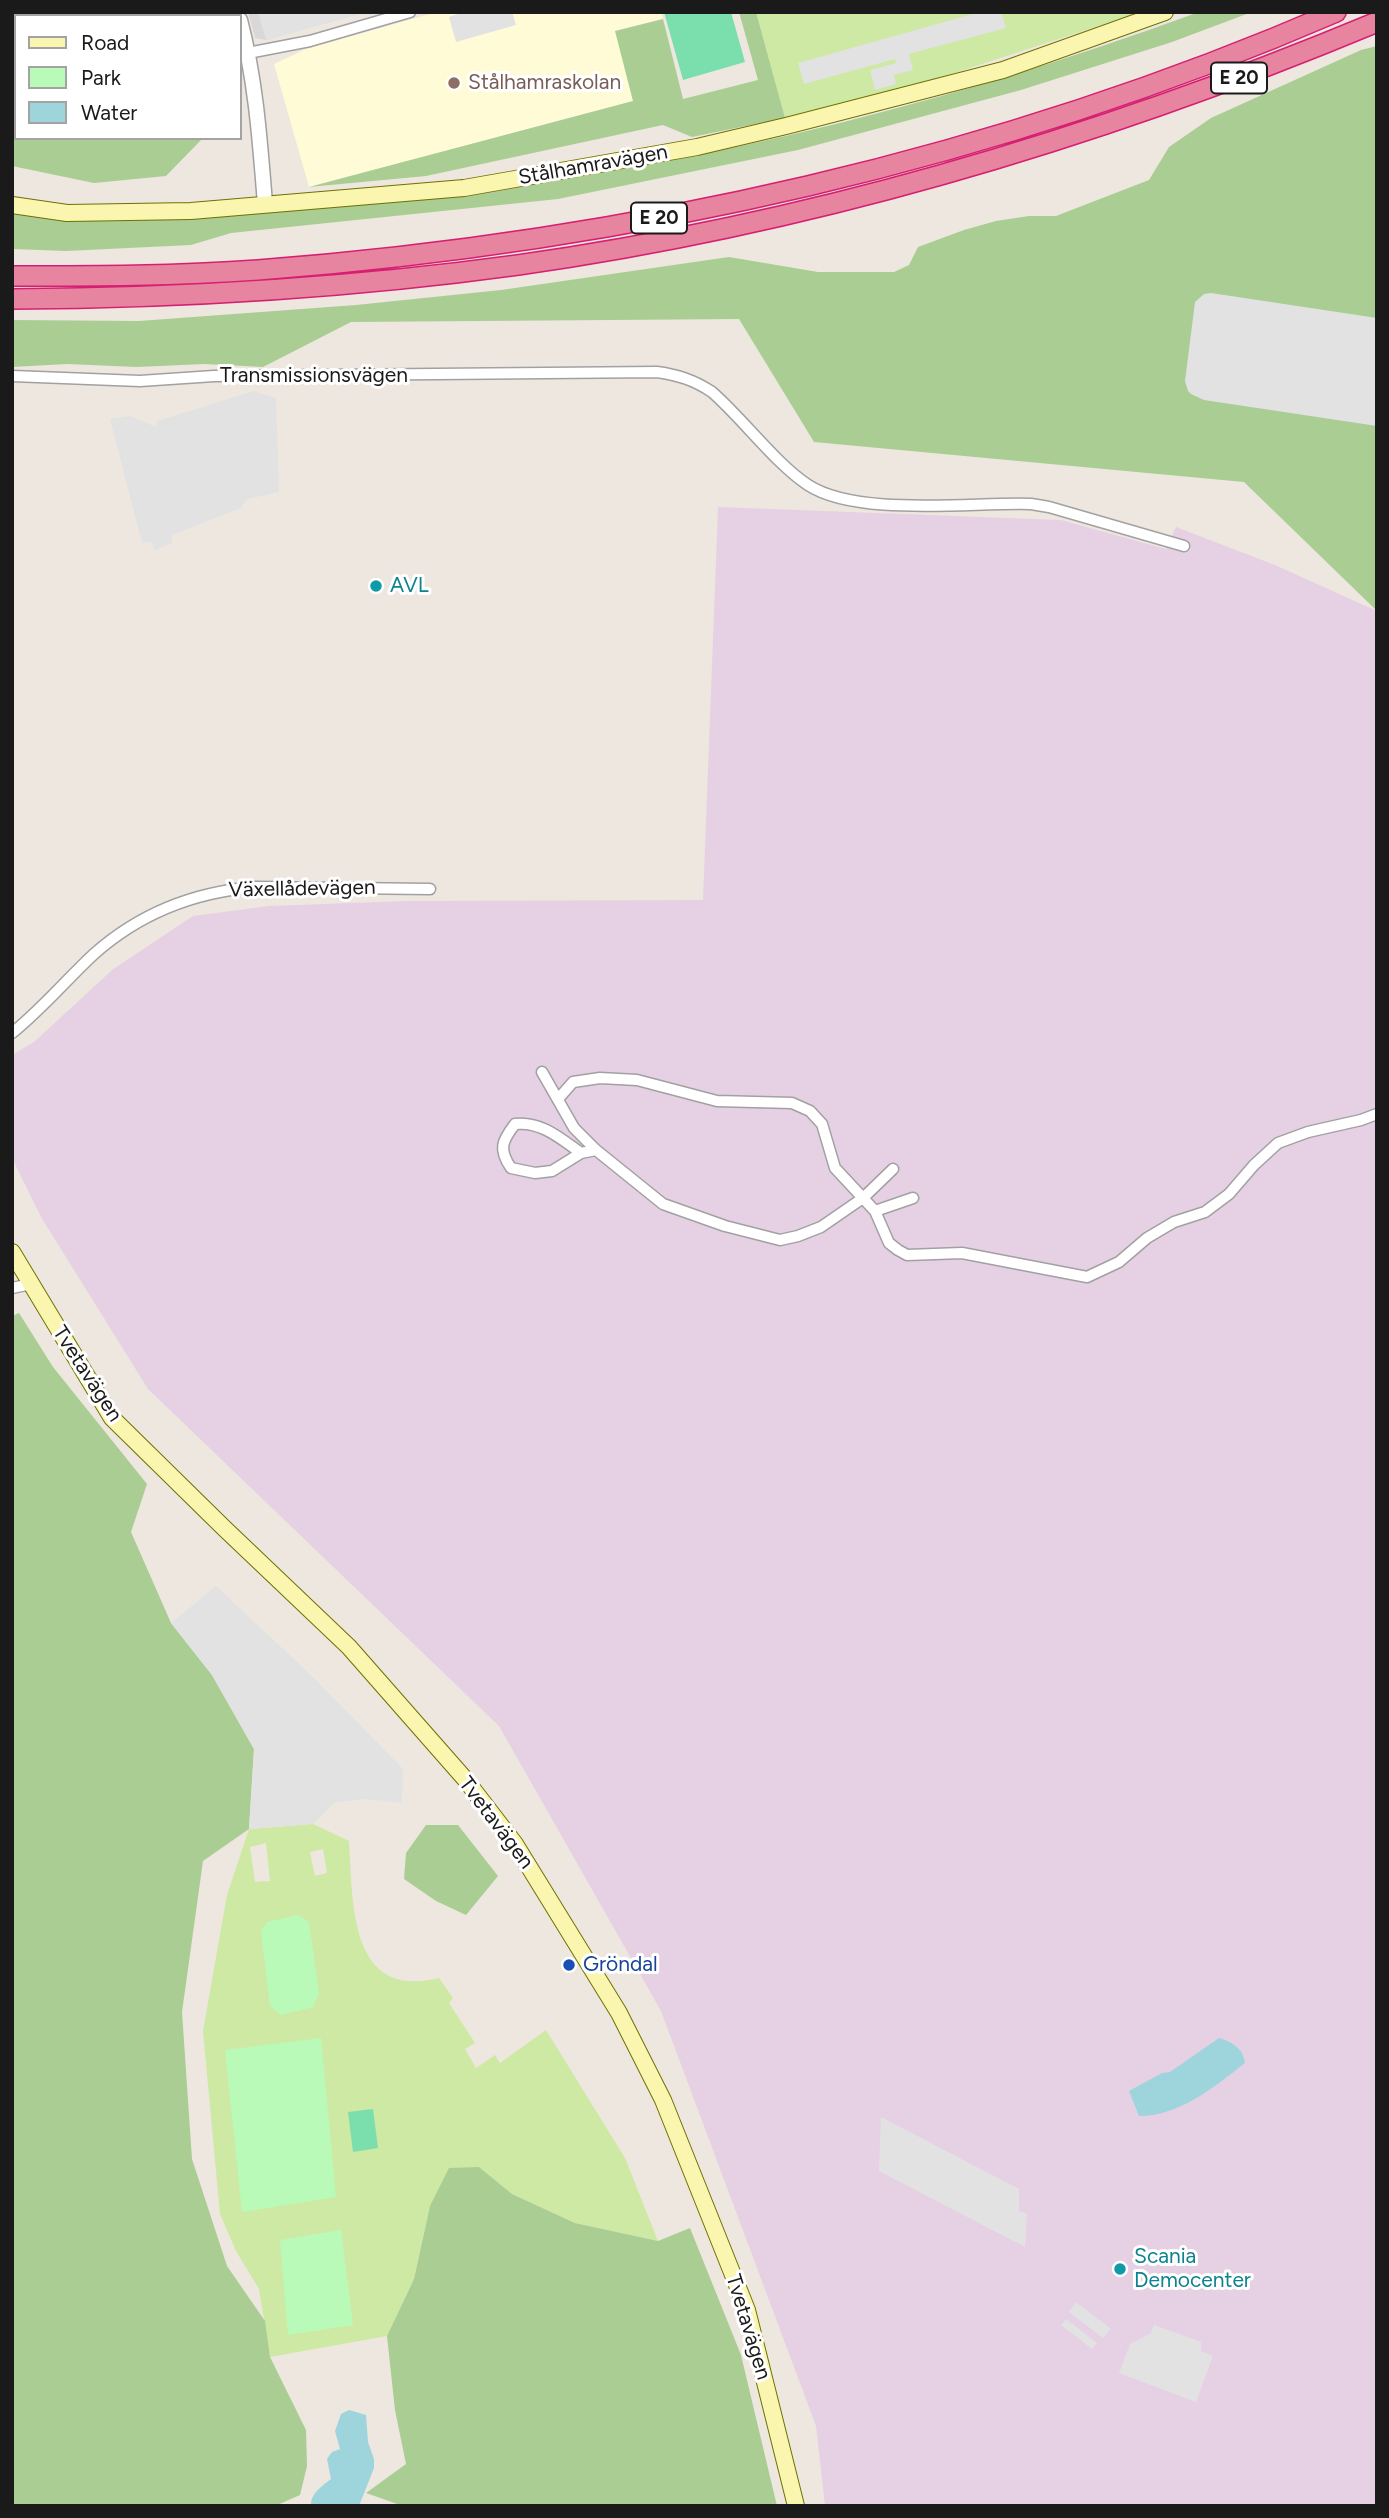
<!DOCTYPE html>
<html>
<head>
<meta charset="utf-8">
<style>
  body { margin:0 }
  #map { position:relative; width:1389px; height:2518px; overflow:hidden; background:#ede7df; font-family:Figtree,sans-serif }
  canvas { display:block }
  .frame { position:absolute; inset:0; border:14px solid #1a1a1a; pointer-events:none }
  .legend { position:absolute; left:14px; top:14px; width:228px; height:126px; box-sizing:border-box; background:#fff; border:2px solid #a3a3a3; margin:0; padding:9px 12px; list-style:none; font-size:21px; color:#1a1a1a }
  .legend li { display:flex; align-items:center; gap:14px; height:35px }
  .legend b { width:35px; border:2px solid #a3a3a3 }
</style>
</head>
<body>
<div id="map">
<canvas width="1389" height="2518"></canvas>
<div class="frame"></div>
<ul class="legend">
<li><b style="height:9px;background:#faf6af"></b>Road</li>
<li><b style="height:19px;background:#bafab9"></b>Park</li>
<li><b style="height:19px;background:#9ed4dc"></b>Water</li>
</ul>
</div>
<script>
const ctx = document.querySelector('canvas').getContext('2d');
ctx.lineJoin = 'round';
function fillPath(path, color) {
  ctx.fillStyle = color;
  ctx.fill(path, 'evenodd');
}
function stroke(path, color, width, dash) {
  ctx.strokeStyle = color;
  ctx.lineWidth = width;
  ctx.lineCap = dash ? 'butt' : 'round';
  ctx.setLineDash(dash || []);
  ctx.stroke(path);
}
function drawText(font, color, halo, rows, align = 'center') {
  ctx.font = font + ' Figtree,sans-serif';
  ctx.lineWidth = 6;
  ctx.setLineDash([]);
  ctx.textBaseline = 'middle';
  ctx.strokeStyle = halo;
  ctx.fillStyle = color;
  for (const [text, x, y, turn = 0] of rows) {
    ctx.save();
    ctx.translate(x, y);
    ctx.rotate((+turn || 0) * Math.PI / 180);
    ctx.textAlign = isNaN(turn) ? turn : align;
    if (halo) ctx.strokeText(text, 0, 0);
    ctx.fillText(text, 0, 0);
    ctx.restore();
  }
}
const residential = new Path2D(`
  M248,12H366L266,40L255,38Z`);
const industrial = new Path2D(`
  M718,507L1061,520L1166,549L1176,527L1275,565L1377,611V2506H825L816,2426L661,2011L499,1726L148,1389L41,1217L12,1158V1055L34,1042L112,970L193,916L269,906L407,901L703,900Z`);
const education = new Path2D(`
  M437,12H661L663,19L616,31L633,101L309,187L274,64L306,49Z`);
const grass = new Path2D(`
  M756,12H1141L927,82L785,118Z
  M313,1824L349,1841C353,1901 348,2001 439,1978L453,1998L449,2003L475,2043L465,2049L476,2068L495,2055L500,2063L546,2030L625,2158L658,2241L575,2223L512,2194L479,2167L430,2206L414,2279L387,2336L270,2357L259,2289L236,2251L220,2214L203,2031L227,1895L249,1829ZM266,1843L270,1881L255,1882L250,1847ZM323,1849L327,1873L315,1876L310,1852Z`);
const forest = new Path2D(`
  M12,12H80L83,16H16V138H203L166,176L94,183L12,166Z
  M144,12H220V16H138Z
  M739,12H756L785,118L692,137L663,125L426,176L309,187L633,101L615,31L663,19L683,99L758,80Z
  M1199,12H1252L1172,42L1021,90L798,150L558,199L231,233L191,245L66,251L12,249V213C73,214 134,219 195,217C252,215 308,209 365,204C652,177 928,112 1199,12Z
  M1377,46V611L1244,482L814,442L739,319L351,322L263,367L204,364L137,367L67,364L12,367V320L139,321L356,305L501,290L729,257L818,272H894L909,265L918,247L964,230L996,221L1029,216H1056L1149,180L1169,147L1211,118L1361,50Z
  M19,1313L53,1367L147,1484L131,1532L171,1623L212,1675L254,1749L249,1829L203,1861L182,2012L192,2159L227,2266L265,2321L270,2357L306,2430L307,2466L300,2495L275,2506H12V1316Z
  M426,1825H458L498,1876L466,1915L436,1901L404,1879L406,1853Z
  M479,2167L512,2194L575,2223L658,2241L690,2228L741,2355L777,2506H403L366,2493L406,2464L395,2410L387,2336L414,2279L430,2206L449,2168Z`);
const park = new Path2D(`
  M298,1915L309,1922L319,1993L313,2007L281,2015L270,2006L261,1931L267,1922Z
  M321,2038L336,2197L242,2212L225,2050Z
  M341,2230L353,2325L288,2335L280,2240Z`);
const pitch = new Path2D(`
  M664,12H731L745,62L683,80Z
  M373,2109L378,2148L353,2152L348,2112Z`);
const parking = new Path2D(`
  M258,12H366L266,40Z
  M464,12H512L516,25L456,42L449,17Z
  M980,12H1001L1006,28L909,54L913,70L894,75L896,84L875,90L870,70L896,63L895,59L804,84L798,63Z
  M1211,293L1377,318V426L1204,400L1191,394L1188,391L1185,381L1195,302L1204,294Z
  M254,391L276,398L279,492L247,499L241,508L172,535V543L155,550L152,542L142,543L110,419L130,416L156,427L157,421Z
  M216,1586L313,1677L403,1769L402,1803L366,1799L334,1803L313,1824L249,1829L254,1749L212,1675L171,1623Z
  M881,2117L1019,2189V2212L1027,2213L1025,2247L879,2171Z
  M1076,2302L1111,2329L1103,2338L1069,2312Z
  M1066,2319L1097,2343L1092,2349L1061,2325Z
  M1154,2325L1201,2342V2351L1213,2356L1196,2402L1119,2373L1130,2344L1151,2333Z`);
const water = new Path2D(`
  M1219,2038C1232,2042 1243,2048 1245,2063C1214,2087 1180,2116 1139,2116L1129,2091L1162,2073L1170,2072Z
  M349,2410L366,2415L368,2442L374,2459V2468L359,2506H311C310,2494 322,2486 331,2479L327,2459L332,2452L340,2449L335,2431L341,2414Z`);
const minor = new Path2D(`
  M248,53L310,41L410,12
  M12,376L140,381L214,376L657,372C678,375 694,380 712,392C743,419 776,464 808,485C857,517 971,502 1031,504L1049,507L1184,546
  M12,1033C42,1009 66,980 94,954C140,913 195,892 255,887L430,889
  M542,1072L574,1128L596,1150L663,1204L725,1226L780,1240L798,1236L821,1227L863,1198L893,1169
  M558,1099L573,1082L600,1078L637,1080L717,1101L792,1103L810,1111L822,1124L835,1168L875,1211L889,1243L898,1250L907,1255L962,1253L1087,1277L1119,1262L1147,1238L1174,1222L1205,1212L1229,1194L1254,1165L1278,1143L1308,1132L1361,1120L1377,1114
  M581,1153C560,1138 541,1121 515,1124C502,1141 498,1149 511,1168L535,1173L552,1171L581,1153L596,1150
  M875,1211L913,1198
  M12,1288L31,1284`);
const tertiary = new Path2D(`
  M240,20C256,81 260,142 265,204`);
const secondary = new Path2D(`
  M12,205L67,213L191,211L464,188L697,147L786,126L1003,70L1165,12
  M12,1252L112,1418L224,1528L349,1647L465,1779L515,1844L619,2013L663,2100L747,2310L796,2506`);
const motorway = new Path2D(`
  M12,276C94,276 176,276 258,270C628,242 995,160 1336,12
  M12,299C182,298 350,288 518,265C815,223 1101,137 1377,22`);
const markers = [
  [454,83,7,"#8d6e63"],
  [376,586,7,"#0f9aa8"],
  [569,1965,7,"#1a4fb4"],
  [1120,2269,7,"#0f9aa8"]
];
const shields = [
  [1239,78,56],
  [659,218,56]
];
const shieldNames = [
  ["E 20",1239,78],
  ["E 20",659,218]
];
const educationNames = [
  ["Stålhamraskolan",468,83]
];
const streetNames = [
  ["Stålhamravägen",593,165,-10],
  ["Transmissionsvägen",314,376],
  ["Växellådevägen",302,889,-1],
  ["Tvetavägen",87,1374,57],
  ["Tvetavägen",496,1823,53],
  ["Tvetavägen",748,2327,73]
];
const cultureNames = [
  ["AVL",390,586],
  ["Scania",1134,2257],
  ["Democenter",1134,2281]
];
const transitNames = [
  ["Gröndal",583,1965]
];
fillPath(residential, '#d9d7d7');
fillPath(industrial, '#e6d1e4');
fillPath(education, '#fffbd6');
fillPath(grass, '#cde9a3');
fillPath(forest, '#aacd93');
fillPath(park, '#bafab9');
fillPath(pitch, '#7adfad');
fillPath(parking, '#e2e2e2');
fillPath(water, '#9ed4dc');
stroke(minor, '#a1a1a1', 13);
stroke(tertiary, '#a1a1a1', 17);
stroke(secondary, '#707002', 18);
stroke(motorway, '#d71f72', 22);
stroke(minor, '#fff', 10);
stroke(tertiary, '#fff', 14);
stroke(secondary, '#faf6af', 16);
stroke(motorway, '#e784a0', 19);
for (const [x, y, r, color] of markers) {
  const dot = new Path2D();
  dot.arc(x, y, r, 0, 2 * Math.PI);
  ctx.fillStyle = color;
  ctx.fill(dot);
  stroke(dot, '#fff', 2.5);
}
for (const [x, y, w] of shields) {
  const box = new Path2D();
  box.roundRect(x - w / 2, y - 15.5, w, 31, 5);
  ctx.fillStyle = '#fff';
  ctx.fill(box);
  stroke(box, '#1a1a1a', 2);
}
drawText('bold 19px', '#1a1a1a', null, shieldNames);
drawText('21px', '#785e54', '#fff', educationNames, 'left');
drawText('21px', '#1a1a1a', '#fff', streetNames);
drawText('21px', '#0d838f', '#fff', cultureNames, 'left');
drawText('21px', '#164399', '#fff', transitNames, 'left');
</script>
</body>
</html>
